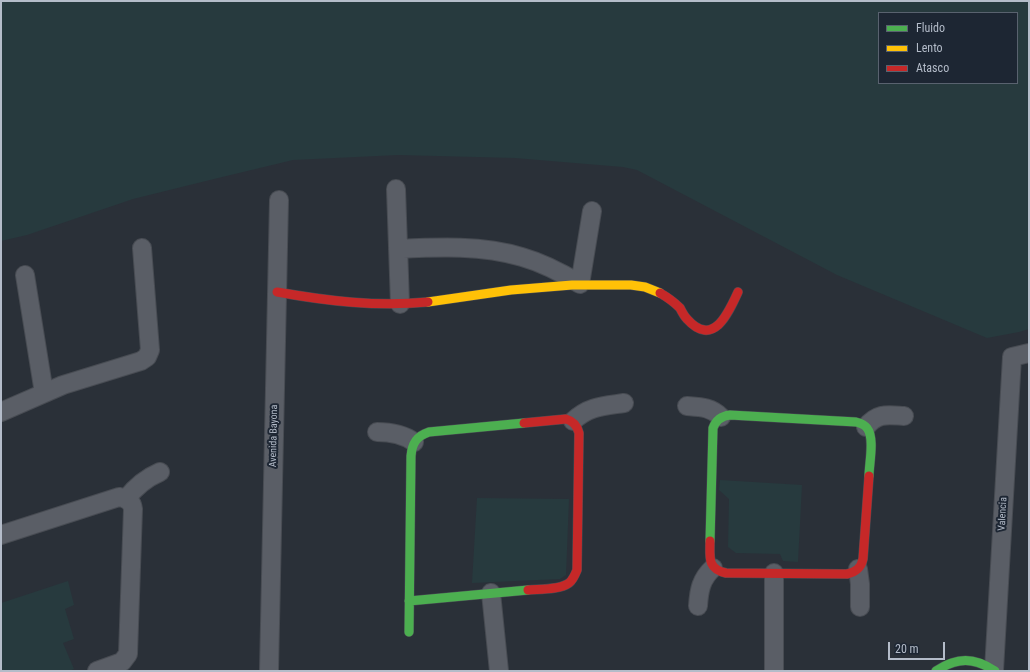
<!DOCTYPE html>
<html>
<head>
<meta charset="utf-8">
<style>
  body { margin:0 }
  #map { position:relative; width:1030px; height:672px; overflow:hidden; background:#2a3038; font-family:"Roboto Condensed",sans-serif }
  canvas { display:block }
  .frame { position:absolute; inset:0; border:2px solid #b4bcc9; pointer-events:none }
  .legend { position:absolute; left:878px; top:12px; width:140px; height:72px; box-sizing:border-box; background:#1d2633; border:1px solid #59626f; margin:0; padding:5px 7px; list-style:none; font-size:12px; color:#b4bcc9 }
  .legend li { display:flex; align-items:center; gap:8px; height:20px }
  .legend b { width:20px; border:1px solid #59626f }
  .scale { position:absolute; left:888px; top:642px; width:57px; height:18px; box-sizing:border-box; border:2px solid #b4bcc9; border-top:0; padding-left:5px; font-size:12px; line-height:14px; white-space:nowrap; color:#b4bcc9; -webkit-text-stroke:3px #1d2633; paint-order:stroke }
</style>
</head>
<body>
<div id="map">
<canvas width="1030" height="672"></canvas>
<div class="frame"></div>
<ul class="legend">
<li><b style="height:5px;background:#4caf50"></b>Fluido</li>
<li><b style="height:5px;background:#ffc107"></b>Lento</li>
<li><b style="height:5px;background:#c62828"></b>Atasco</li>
</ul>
<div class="scale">20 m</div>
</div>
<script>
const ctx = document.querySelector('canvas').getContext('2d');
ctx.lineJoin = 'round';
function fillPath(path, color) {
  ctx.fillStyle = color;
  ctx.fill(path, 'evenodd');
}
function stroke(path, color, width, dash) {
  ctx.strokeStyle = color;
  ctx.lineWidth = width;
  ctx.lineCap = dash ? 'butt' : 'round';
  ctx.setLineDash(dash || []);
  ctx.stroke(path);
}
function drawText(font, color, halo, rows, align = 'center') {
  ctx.font = font + ' "Roboto Condensed",sans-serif';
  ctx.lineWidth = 4;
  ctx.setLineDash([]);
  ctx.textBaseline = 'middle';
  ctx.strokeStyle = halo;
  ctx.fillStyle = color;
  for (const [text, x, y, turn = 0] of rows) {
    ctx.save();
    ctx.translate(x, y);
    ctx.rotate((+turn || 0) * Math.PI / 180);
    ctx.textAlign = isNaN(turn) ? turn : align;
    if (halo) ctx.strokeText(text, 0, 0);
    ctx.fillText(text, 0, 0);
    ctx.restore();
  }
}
const green = new Path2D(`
  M1,1H1029V329L1019,332L987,338L837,275L637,170L623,167L515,158L398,155L293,160L214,179L133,199L27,235L1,241ZM879,13H1017V83H879Z
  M720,480L802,485L798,562L783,561L780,554L736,553L728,547L729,499L719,490Z
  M477,498L569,499L566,575L560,579L472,583Z
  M68,581L74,605L65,609L74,639L63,643L74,669L69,671H1V603Z`);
const street = new Path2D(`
  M396,189L400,304
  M398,249C439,247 482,245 522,257C543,263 562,273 580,284L592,211
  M25,275L44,393
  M687,406C700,407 711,407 721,417
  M1,412L63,385L141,361L147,357L150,350L142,248
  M573,421C589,406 604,406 624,403
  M866,427C877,412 889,415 904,416
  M377,432C391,432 403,434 414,442
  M126,499C136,486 146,478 160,472
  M1,535L119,497C126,498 132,501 133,509L128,654L122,662L97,671
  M858,569L860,584V607
  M774,573V671
  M491,593L499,671
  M698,606C699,590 701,579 713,568
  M994,670L1012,357L1029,353
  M269,671L279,200`);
const fast = new Path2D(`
  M730,415L856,422C860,423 864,424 867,428C875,438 869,464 869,476
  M710,541L713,428C716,420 721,416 730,415
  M409,601L528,590
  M409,632L411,456C412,443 417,436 429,432L524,423
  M936,671C957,657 974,657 995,671`);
const slow = new Path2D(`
  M428,302L511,290L572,285H631L645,287L660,293`);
const jam = new Path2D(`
  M277,292C327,301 377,307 428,302
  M660,293C667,297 674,302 680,308C682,312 684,316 687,319C713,348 728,314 738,292
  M524,423L566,419C573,421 577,425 579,433L577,570C575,575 573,580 569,583C560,590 539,589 528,590
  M710,541C710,557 707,569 726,573L847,574C856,572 861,568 863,559L869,476`);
const streetNames = [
  ["Avenida Bayona",274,436,-89],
  ["Valencia",1003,514,-87]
];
fillPath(green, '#273a3e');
stroke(street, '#484c53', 20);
stroke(fast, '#484c53', 10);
stroke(slow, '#484c53', 10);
stroke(jam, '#484c53', 10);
stroke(street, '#5a5e66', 18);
stroke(fast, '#4caf50', 9);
stroke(slow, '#ffc107', 9);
stroke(jam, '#c62828', 9);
drawText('10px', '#b4bcc9', '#1d2633', streetNames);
</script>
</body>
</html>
